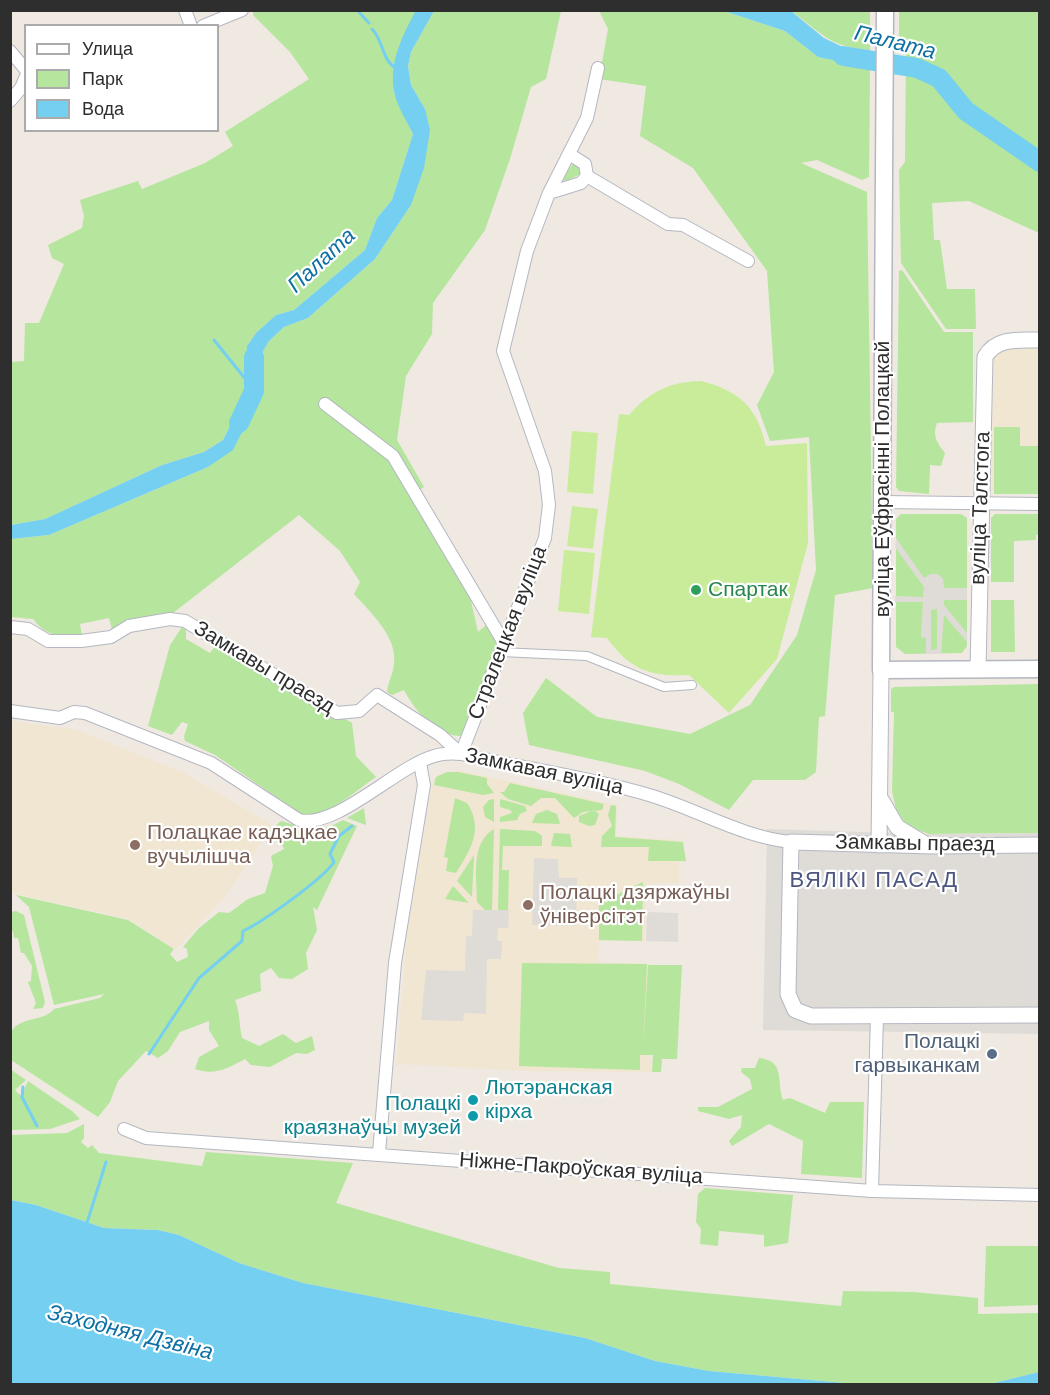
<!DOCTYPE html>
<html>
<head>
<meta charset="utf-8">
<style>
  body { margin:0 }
  #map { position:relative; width:1050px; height:1395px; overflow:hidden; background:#efe9e1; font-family:Arial,sans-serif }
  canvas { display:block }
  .frame { position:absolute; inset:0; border:12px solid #2e2e2e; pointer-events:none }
  .legend { position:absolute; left:24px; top:24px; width:195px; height:108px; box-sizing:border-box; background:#fff; border:2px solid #ababab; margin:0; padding:8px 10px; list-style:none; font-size:18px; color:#2e2e2e }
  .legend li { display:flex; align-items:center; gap:12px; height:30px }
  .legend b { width:30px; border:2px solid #ababab }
</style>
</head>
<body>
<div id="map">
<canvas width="1050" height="1395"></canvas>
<div class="frame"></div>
<ul class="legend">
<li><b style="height:8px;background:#fff"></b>Улица</li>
<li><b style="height:16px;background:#b6e59e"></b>Парк</li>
<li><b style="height:16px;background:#75cff0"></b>Вода</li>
</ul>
</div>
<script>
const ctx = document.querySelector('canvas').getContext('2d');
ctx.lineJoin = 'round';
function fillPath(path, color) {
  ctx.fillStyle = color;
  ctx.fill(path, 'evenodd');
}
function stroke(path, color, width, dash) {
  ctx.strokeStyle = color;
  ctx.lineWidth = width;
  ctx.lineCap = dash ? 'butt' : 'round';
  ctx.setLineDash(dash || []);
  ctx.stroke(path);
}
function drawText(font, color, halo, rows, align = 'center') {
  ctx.font = font + ' Arial,sans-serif';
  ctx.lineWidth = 4.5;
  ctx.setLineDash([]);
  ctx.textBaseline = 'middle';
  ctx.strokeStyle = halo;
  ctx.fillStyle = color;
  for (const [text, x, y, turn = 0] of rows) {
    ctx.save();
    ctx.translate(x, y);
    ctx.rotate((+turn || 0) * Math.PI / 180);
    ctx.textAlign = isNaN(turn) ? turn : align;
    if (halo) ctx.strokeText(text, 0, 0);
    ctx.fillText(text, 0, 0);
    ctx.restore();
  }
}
const education = new Path2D(`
  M1039,346V490H992L993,359L997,352L1010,347Z
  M11,721L78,730L184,773L272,825L226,896L179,946L175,949L129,919L11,893Z
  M458,770L618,805L616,836L679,840V883L646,884L645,941H599L598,962L649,964L644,1055H652L651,1072L528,1071L400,1064L396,1066L408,926L433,780L439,774Z`);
const green = new Path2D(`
  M253,11H416L394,93L413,134L392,200L377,218L365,250L294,310L276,315L256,333L247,346L244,398L223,440L204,452L162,465L45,519L11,525V362L24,361L25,323H39L64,264L52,258L48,245L82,228L84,216L80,200L138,181L142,189L205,163L233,146L225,132L309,79L290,52L253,15Z
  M434,11H561L546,79L531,87L510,159L485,230L433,303L432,334L406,376L397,440L424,487L411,495L469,592L478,632L486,625L498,643L462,736C436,736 415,711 404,690L392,695L387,692C388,682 393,674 394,664C398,637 370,612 354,594L360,582L340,551L299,515L173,613L126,621L112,629L109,618L80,624L82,635C59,636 48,638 33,619L11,617V539L49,535L208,467L244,428L259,358L269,341L284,327L308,318L375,259L411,205L425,109L411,85L408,66L411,52Z
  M599,11H724L785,31L818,57L870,68L869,177L862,180L817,160L801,163L867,192L873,588L835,595L825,716L819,717L816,772L805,780H753L729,810L679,784L645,771L529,745L523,713L546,678L597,717L690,734L750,705L797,635L816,570L809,437L770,441L757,405L774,372L767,271L693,168L640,136L646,86L599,79L608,29Z
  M791,11H870V50C829,47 822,33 791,11Z
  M899,11H1039V233L969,201L932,203L934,240H940L947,289H975L976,329H946L901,263L899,170L905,162L906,40L899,39Z
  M573,164L580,168V174L565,182L563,177Z
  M902,270L944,332H973V422L937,423C932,436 937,443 945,453L941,466L930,465L929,494L899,491L896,487L899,271Z
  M994,427H1020V446H1039V494H994Z
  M901,514H961L967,518V646L962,653L905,654L896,647V519Z
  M995,514H1039V534L1036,535V540L1014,541V582H991V518Z
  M991,600H1014L1015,652H991Z
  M182,627L186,629V639L210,653L217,644L352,723L356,756L376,777C355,791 327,819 301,814L215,755L185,741L184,736L188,724L182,722L172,735L148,726L170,645Z
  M1039,684V833L929,834L907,826L896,809L892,791L894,712H891V689L894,687Z
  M447,772H458L487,778V784L494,793L483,795L434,785L436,777Z
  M510,783L604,804L602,810L583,812L574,818L555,798H541L531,806L508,799L500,792H504Z
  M455,798L467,803C484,829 471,849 456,873L446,871L448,858L444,857Z
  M494,799V822L485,817L483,807L489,800Z
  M500,799L525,806L527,811L520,814L517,820L500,822V817L512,813L510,810L500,807Z
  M611,805L616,806L615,837L683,842L686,861H648L649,847H601L602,836L612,826L608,815Z
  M364,808L366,825L347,818Z
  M547,810L557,814L560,824L532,823L536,814Z
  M594,810L599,814L595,825L589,826L579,822V816Z
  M343,820L357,826L317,910L313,907L317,930L306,953L308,969L292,979L279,978L271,968L260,974L261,991L235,1000C240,1012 239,1025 242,1038L259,1046L283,1034L296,1043L312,1036L315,1050L307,1054L296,1053L270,1067L251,1065L245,1059C228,1068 215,1076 195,1069L199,1057L219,1046L209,1030V1021L180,1032L168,1051L158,1058L146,1051L118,1081L110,1102L98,1117L11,1060C10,1053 8,1042 10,1035C17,1015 43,1023 54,1009L100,998L104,994L54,1005L29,907L16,895L128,920L174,949L170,954L177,962L188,957L187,949L183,947L198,929L219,912L229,913L248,899L265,893L273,866L271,856L284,849L281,843L269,840L270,831L281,821L295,825L296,830C314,832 327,829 343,820Z
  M494,829L492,910H485L477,902C477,878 470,843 494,829Z
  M500,829L535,831L542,836V846H503L502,870H509L508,910H498Z
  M554,833L570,834L572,847L551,846Z
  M474,855L472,897L457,881Z
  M643,882L642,941L599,940V897L606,903L612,897Z
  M453,886L469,903L445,899Z
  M16,911L24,915L45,1002L43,1008L33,1009L36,1003L28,982L31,981L32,966L24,953H21L18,938H14L13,931H11V912Z
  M522,963L647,964L643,1050L648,965H682L677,1059H662L661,1072H652L653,1055H640V1070L519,1066Z
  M759,1058C786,1061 776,1081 783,1100L790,1098L825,1113L830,1102H864L862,1178L801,1174L803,1141L769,1124L732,1146L729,1141L741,1127L742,1115L729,1119L698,1111V1107H718L752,1089L750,1079L741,1072L742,1068H755Z
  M10,1069L26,1080L15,1090L21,1096L28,1081L72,1111L80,1119L50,1129L11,1130Z
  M84,1124V1138L81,1142L88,1148L92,1145L99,1153L202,1166L206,1152L353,1163L336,1203L559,1268L610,1272V1284L841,1306L843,1291L913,1292L978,1298V1314L1039,1313V1372L990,1384H856L709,1371L655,1361L585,1338L303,1283L239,1263L179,1235L158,1230L104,1228L36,1205L11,1200L10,1135L67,1133Z
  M705,1188L793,1195L788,1243L764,1247V1235L719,1231L718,1246L700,1244L701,1229L696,1222L698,1194Z
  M986,1246H1039V1305L984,1307Z`);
const pitch = new Path2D(`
  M701,381C740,391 757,407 766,446L807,443L808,543L777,659L729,713L689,675C651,677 630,670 607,638L591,637L619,414L629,415C650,391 670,382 701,381Z
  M572,431L598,433L593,494L567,492Z
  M572,506L598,509L593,549L567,546Z
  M564,550L595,553L589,614L558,611Z`);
const plaza = new Path2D(`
  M896,538L924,578L930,574H938L943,579L944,588H967V600H944V605L967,633V642L944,615L941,654H926V638L921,637L923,602H895V596L923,597L924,587L895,547ZM937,609V649L931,650V610Z
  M767,829L929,834L1039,833V1034L763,1030Z
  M534,858L558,859L559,878H577L576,926L532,925Z
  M473,910H509L508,928H498L497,941H502L501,959H487L486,1014L464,1013L463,1021L421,1020L426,970L465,971L466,936H472Z
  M647,912L678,913V942L646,941Z`);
const water = new Path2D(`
  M434,11L411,52L408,66L411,85L425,109L430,130L424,168L411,205L375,259L308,318L284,327L269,341L259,358L244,428L233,450L208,467L49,535L11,539V525L45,519L162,465L204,452L223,440L244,398L247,346L256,333L276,315L294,310L365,250L377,218L392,200L413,134C407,121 396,105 394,91C389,62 402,37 415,12Z
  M724,11H791L824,38L847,49L870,50V68L818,57L785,31Z
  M11,1200L36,1205L104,1228L158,1230L179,1235L239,1263L303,1283L585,1338L655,1361L709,1371L856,1384H11Z
  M1039,1372V1384H990Z`);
const stream = new Path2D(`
  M357,10L369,23
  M372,29C384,41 381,60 397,69
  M214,340L247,381
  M149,1054L199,978L242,941L243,931C261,923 323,879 334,862L330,854L339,836L352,826
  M23,1087L22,1097L37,1126
  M86,1226L106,1162`);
const river = new Path2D(`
  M843,56L917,68L939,78L966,111L1040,162
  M239,423L254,391V357`);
const pedestrian = new Path2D(`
  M501,652L587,656L664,687L692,685`);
const minor = new Path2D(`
  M185,10L191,26
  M203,26L242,10
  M10,51L26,70
  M10,101L21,88L26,76
  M587,176L668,224L683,225L748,261
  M549,193L581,183L587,176L585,164L569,154
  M325,404L393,456L504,643
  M883,502L1040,504
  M10,627L28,629L48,641H81L111,637L129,626L170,619L185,621L337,713L359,711L377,695L440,735L461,754
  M10,711L60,718L74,712L85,713L211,763L299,820C336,829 396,767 434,756C443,753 452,753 461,754C523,768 588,777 649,795C697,809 741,837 791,842
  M461,754L545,538L549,505L545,471L503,351L527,251L549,193L587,118L598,68
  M124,1129L146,1138L872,1191L1040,1195
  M379,1153L395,963L424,785L420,763
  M872,1191L877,1016`);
const tertiary = new Path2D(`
  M978,669L985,357C996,337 1019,340 1040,340
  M882,801L897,827L925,844
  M879,845L881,670
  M1040,845L934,846L791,842L788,994L795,1010L811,1016L1040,1015`);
const secondary = new Path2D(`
  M885,10L881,670L1040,669`);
const markers = [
  [696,590,6,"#2e9e5b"],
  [135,845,6,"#8d6e63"],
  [528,905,6,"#8d6e63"],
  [992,1054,6,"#5c6f8a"],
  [473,1100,6,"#0f9aa8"],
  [473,1116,6,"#0f9aa8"]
];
const streetNames = [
  ["вуліца Еўфрасінні Полацкай",883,479,-90],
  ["вуліца Талстога",981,508,-88],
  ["Стралецкая вуліца",508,633,-69],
  ["Замкавы праезд",264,668,31],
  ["Замкавая вуліца",544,772,12],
  ["Замкавы праезд",915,844,1],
  ["Ніжне-Пакроўская вуліца",581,1169,4]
];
const leisureNames = [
  ["Спартак",708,590]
];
const educationNames = [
  ["Полацкае кадэцкае",147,833],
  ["вучылішча",147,857],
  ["Полацкі дзяржаўны",540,893],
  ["ўніверсітэт",540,917]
];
const serviceNames = [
  ["Полацкі",980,1042],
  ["гарвыканкам",980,1066]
];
const cultureNames = [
  ["Лютэранская",485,1088],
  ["кірха",485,1112],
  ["Полацкі",461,1104,"right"],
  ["краязнаўчы музей",461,1128,"right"]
];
const waterNames = [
  ["Палата",895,43,14],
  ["Палата",322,261,-43],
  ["Заходняя Дзвіна",130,1333,14]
];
const neighbourhoodNames = [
  ["ВЯЛІКІ ПАСАД",874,881]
];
fillPath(education, '#f0e6d1');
fillPath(green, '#b6e59e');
fillPath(pitch, '#c9ec9a');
fillPath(plaza, '#dfdcd8');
fillPath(water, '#75cff0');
stroke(stream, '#75cff0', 3);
stroke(river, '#75cff0', 20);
stroke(pedestrian, '#b4b7c1', 10);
stroke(minor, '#b4b7c1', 14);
stroke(tertiary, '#b4b7c1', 17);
stroke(secondary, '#b4b7c1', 19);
stroke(pedestrian, '#fff', 8);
stroke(minor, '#fff', 12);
stroke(tertiary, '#fff', 15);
stroke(secondary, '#fff', 16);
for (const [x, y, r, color] of markers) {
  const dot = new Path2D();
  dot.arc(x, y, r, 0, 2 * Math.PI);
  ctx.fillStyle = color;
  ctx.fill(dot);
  stroke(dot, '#fff', 2);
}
drawText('21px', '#2e2e2e', '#fff', streetNames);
drawText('21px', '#27864d', '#fff', leisureNames, 'left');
drawText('21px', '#785e54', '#fff', educationNames, 'left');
drawText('21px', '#4e5e75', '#fff', serviceNames, 'right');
drawText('21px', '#0d838f', '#fff', cultureNames, 'left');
drawText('italic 22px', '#0d6fa3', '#fff', waterNames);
ctx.letterSpacing = '1.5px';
drawText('22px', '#4d5680', '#fff', neighbourhoodNames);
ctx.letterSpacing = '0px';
</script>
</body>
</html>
